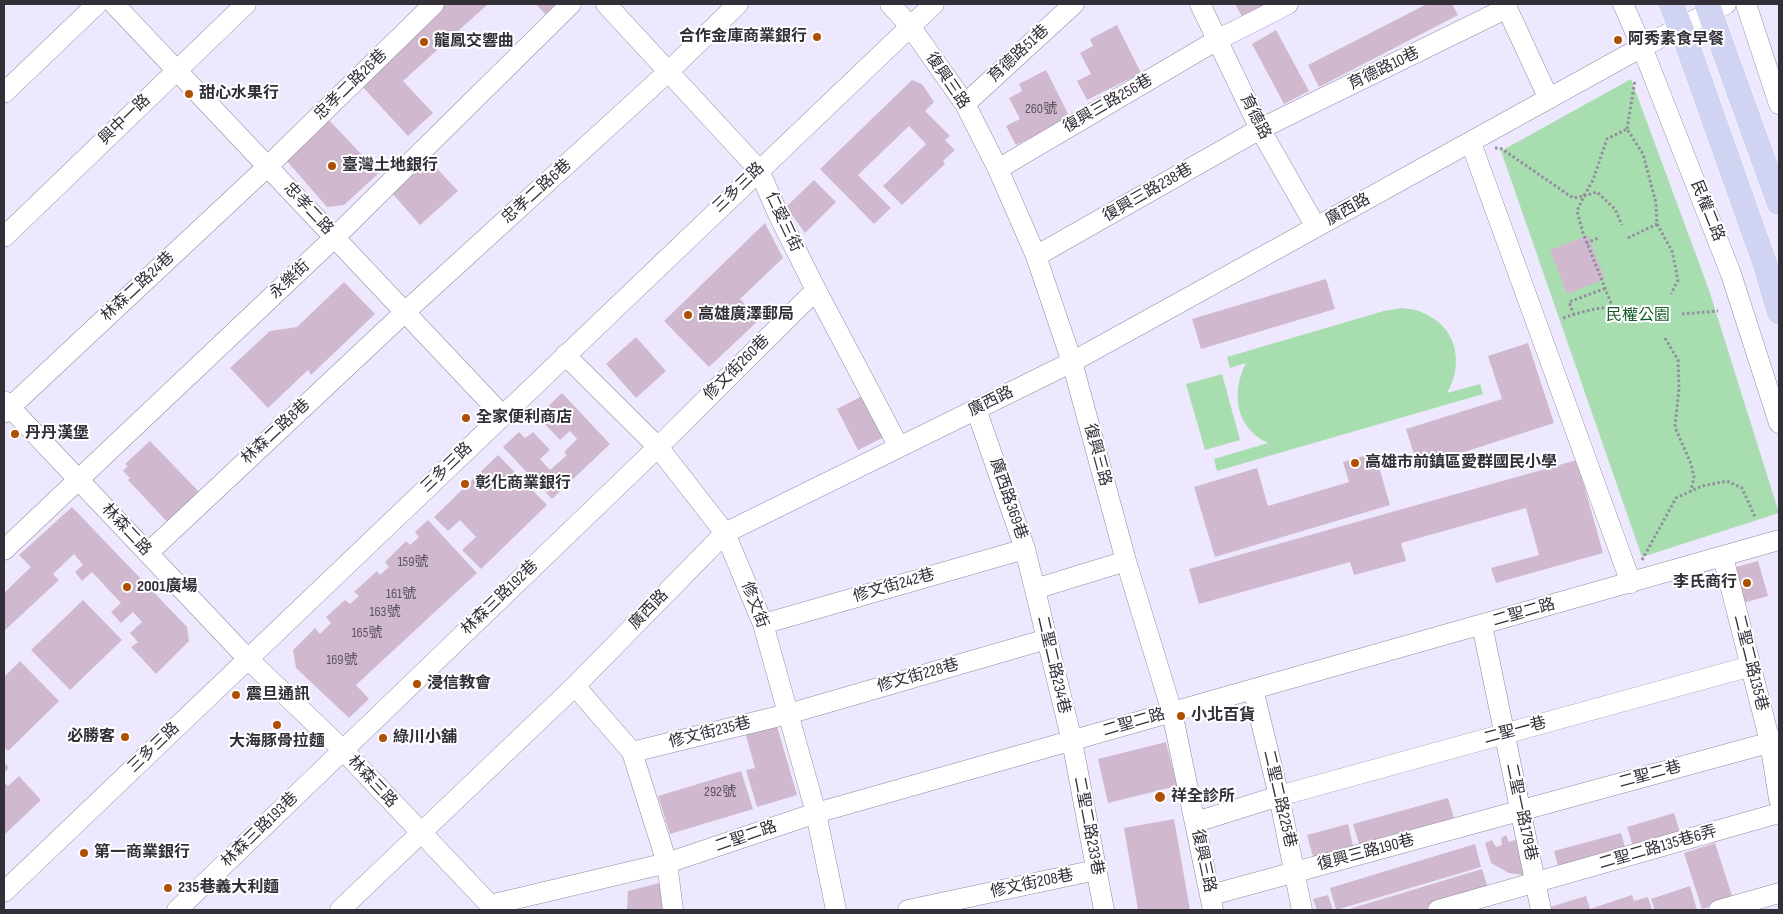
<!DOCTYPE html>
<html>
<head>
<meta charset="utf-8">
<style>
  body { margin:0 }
  #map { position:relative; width:1783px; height:914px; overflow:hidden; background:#eee8fe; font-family:"Sofia Sans Condensed",sans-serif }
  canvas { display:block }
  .frame { position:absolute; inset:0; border:5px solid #322f39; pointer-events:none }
</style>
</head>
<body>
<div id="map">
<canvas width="1783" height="914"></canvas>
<div class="frame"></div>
</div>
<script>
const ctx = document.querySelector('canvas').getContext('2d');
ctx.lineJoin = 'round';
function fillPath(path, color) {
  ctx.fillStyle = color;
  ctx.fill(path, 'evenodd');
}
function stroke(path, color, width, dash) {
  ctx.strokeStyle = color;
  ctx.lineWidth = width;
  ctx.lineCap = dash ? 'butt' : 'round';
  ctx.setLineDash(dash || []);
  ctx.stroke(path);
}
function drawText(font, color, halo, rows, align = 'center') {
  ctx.font = font + ' "Sofia Sans Condensed","Noto Sans TC",sans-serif';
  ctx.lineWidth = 4;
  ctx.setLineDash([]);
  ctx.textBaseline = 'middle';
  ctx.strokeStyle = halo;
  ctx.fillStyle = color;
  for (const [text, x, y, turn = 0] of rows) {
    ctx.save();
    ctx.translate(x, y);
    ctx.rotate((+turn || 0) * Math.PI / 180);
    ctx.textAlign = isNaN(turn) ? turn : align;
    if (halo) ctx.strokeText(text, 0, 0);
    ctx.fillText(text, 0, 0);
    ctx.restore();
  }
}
const green = new Path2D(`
  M1631,79L1709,290L1779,513L1642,557L1501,151Z
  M1402,308C1408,309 1415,309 1421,312C1456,325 1465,362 1447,393L1480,384L1483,394L1217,471L1214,459L1268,443C1235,428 1231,392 1246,363L1230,368L1227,357L1384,311Z
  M1222,374L1240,440L1205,450L1186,384Z`);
const building = new Path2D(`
  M446,4H488L403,81L433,113L408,136L359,83Z
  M536,4H557L545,14Z
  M1235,4H1266L1270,12L1247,25Z
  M1427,4H1452L1458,15L1319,87L1308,65Z
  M1117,25L1141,73L1087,100L1077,81L1091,74L1080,53L1093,46L1090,39Z
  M1276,30L1309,91L1284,104L1252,44Z
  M1046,70L1070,118L1016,145L1006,126L1020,119L1009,98L1022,91L1019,84Z
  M912,80L922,84L934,102L925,111L950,136L945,140L955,150L943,161L945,164L902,205L883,186L926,144L909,126L858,175L891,208L874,224L820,169Z
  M329,120L379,173L344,205L327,207L286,160Z
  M429,160L458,191L420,225L392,193Z
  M814,180L836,202L805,233L786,207Z
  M765,223L783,258L740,299L760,319L709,367L664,321Z
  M1588,235L1605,279L1567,294L1550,250Z
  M1326,279L1335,309L1201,349L1192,319Z
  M344,282L375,314L311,375L308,370L268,408L230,368L270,331L297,327Z
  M636,337L666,371L636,398L606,364Z
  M1528,343L1554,423L1418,467L1406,429L1502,399L1488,356Z
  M562,393L610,444L552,499L503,447L519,432L525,438L533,432L550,450L540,459L550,470L567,455L564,452L577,439L570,431L560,440L542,421L548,416L543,411Z
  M866,394L888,435L858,450L837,409Z
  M150,441L205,498L173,528L128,480L130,478L123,471L128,466L125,464Z
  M1375,453L1390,505L1215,557L1194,487L1257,468L1268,506L1349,482L1343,462Z
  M498,455L547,505L481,569L462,550L476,537L460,520L448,531L434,517Z
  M1577,460L1603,553L1496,583L1491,568L1539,555L1526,508L1401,543L1406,561L1354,575L1350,562L1199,604L1189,569Z
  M72,507L187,627L189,641L156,674L131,647L138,642L130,633L142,622L133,612L121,623L111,612L121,603L92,572L82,581L75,572L83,565L74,554L53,574L59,580L4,631V593L31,567L19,555Z
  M428,520L477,573L356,685L369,699L349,718L296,668L293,650L315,628L320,634L331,623L326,617L345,600L350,604L359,596L354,592L377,571L380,575L389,567L385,562L406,541L410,545L419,537L415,532Z
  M1758,561L1768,596L1736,605L1726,570Z
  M83,600L122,640L70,690L31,650Z
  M20,661L59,701L8,751L4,747V677Z
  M776,723L797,795L757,807L746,770L755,768L745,732Z
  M1166,742L1177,786L1108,803L1098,759Z
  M4,762L9,768L4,773Z
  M741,771L753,809L670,834L658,796Z
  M19,776L41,800L4,835V782L8,786Z
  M1448,798L1457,828L1362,854L1353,824Z
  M1674,813L1682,838L1635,853L1627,827Z
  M1174,819L1190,910H1138L1124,828Z
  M1348,824L1355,854L1315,864L1307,835Z
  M1621,833L1627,854L1560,873L1554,851Z
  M1506,835L1509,842L1523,837L1531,876L1509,873L1491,863L1485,843L1492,840L1496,847L1502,845L1501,838Z
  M1715,843L1733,899L1702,909L1684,853Z
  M1475,844L1481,867L1336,910L1330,888Z
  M1482,869L1489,891L1426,910H1346Z
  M663,882L665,910H627L628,891Z
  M1690,886L1697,910H1655L1651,899Z
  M1328,895L1333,910H1317L1313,899Z
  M1632,895L1634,901L1648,897L1652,910H1548L1547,908L1586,896L1590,909Z`);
const path = new Path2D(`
  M1627,129L1635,80
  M1495,148L1502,149L1573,198L1584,196L1593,180L1607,139L1627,129L1643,154L1656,203L1657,224L1672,251L1678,280L1671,294
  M1628,238L1657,224
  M1586,243L1600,237
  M1613,308L1583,233L1577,211L1584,196L1597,192L1615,209L1622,225
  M1682,314L1718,311
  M1574,315L1569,302L1606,288
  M1563,318C1588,310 1608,303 1634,311
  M1665,338L1678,360L1679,388L1675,427L1691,464L1694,477L1691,491
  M1642,560L1676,498L1702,486L1727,481L1742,488L1755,517`);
const minor = new Path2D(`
  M114,4L502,415
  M606,4L759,170L778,214L816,290L899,447
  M890,4L910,26L965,104L998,169L1036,256L1072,362L1126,561L1172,712L1213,910
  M1200,4L1260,129L1316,227
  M1505,4L1549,99
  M1623,4L1642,47L1731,274L1779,423
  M1746,4L1779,104
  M4,93L97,4
  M965,104L1074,4
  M1471,143L1631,583
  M998,169L1217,40L1288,4
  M4,237L246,4
  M1036,256L1260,129L1507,8
  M565,355L658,447L725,533L763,624L816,813L836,910
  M4,401L248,659L343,750L490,905V910
  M976,409L1025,549L1072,741L1104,910
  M4,413L268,166L434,4
  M4,550L335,237L571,4
  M148,553L405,312L669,71L738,4
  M1723,557L1770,742L1779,799
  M1035,589L1126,561
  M763,624L1025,549
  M1482,625L1541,910
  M575,686L632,752L667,863L673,910
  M1253,689L1279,796L1302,910
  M632,752L788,714L1047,639
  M1196,822L1279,796L1751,666
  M4,892L934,4
  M1211,895L1779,740
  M490,905L667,863L816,813L1779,540
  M177,910L658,447L816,290
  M340,910L575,686L725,533L1072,362L1642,47L1726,4
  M908,910L1096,870
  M1438,910L1779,813
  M1719,910L1779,893`);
const major = new Path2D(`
  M1671,4L1688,47L1765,264L1779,312
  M1707,4L1779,203`);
const markers = [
  [817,37,5,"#ae4f01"],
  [1618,40,5,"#ae4f01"],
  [424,42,5,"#ae4f01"],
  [189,94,5,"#ae4f01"],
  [332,166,5,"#ae4f01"],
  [688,315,5,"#ae4f01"],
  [466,418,5,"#ae4f01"],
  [15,434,5,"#ae4f01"],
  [1355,463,5,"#ae4f01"],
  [465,484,5,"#ae4f01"],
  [1747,583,5,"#ae4f01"],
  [127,587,5,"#ae4f01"],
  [417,684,5,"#ae4f01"],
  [236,695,5,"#ae4f01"],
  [1181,716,5,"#ae4f01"],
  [277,725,5,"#ae4f01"],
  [125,737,5,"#ae4f01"],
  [383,738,5,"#ae4f01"],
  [1160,797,6,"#ae4f01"],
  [84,853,5,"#ae4f01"],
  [168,888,5,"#ae4f01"]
];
const numberNames = [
  ["260號",1041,109],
  ["159號",413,562],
  ["161號",401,594],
  ["163號",385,612],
  ["165號",367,633],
  ["169號",342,660],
  ["292號",720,792]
];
const poiNames = [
  ["合作金庫商業銀行",807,37,"right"],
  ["阿秀素食早餐",1628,40],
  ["龍鳳交響曲",434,42],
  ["甜心水果行",199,94],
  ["臺灣土地銀行",342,166],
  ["高雄廣澤郵局",698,315],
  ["全家便利商店",476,418],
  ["丹丹漢堡",25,434],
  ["高雄市前鎮區愛群國民小學",1365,463],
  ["彰化商業銀行",475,484],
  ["李氏商行",1737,583,"right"],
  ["2001廣場",137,587],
  ["浸信教會",427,684],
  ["震旦通訊",246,695],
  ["小北百貨",1191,716],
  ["必勝客",115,737,"right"],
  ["綠川小舖",393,738],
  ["大海豚骨拉麵",277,742,"center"],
  ["祥全診所",1171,797],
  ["第一商業銀行",94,853],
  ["235巷義大利麵",178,888]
];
const streetNames = [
  ["育德路51巷",1019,54,-43],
  ["育德路10巷",1384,69,-26],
  ["復興三路",947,81,56],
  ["忠孝二路26巷",351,85,-44],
  ["復興三路256巷",1108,104,-30],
  ["育德路",1255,117,63],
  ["興中一路",125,120,-44],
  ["三多三路",739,188,-44],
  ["忠孝二路6巷",537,192,-42],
  ["復興三路238巷",1148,193,-30],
  ["忠孝二路",308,209,47],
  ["廣西路",1348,210,-29],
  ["民權二路",1707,211,68],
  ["仁愛三街",783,222,65],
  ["永樂街",290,280,-43],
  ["林森二路24巷",138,287,-43],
  ["修文街260巷",737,368,-45],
  ["廣西路",991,402,-26],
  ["林森二路8巷",276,432,-43],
  ["復興三路",1097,455,75],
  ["三多三路",447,468,-44],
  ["廣西路369巷",1008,499,71],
  ["林森二路",126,530,47],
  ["修文街242巷",894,586,-16],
  ["林森三路192巷",500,598,-44],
  ["修文街",754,605,69],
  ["廣西路",649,610,-46],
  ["二聖二路",1524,613,-16],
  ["二聖二路135巷",1750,663,76],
  ["二聖二路234巷",1053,665,77],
  ["修文街228巷",918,676,-16],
  ["二聖二路",1134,723,-16],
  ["二聖一巷",1515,731,-15],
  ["修文街235巷",710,733,-14],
  ["三多三路",154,748,-44],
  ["二聖二巷",1650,775,-15],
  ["林森三路",372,782,47],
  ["二聖二路225巷",1279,799,77],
  ["二聖一路179巷",1521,812,78],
  ["二聖二路233巷",1088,826,79],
  ["林森三路193巷",260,830,-44],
  ["二聖二路",746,837,-19],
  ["二聖二路135巷6弄",1658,848,-16],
  ["復興三路190巷",1366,853,-15],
  ["復興三路",1203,861,78],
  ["修文街208巷",1032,884,-12]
];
const parkNames = [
  ["民權公園",1638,316]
];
fillPath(green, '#a8deaf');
fillPath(building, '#d0b9ce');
stroke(minor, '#928aa3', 21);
stroke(major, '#fff', 26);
stroke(path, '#928e9e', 3, [2.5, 2.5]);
stroke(minor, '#fff', 20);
stroke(major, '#d0d4f2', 25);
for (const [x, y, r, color] of markers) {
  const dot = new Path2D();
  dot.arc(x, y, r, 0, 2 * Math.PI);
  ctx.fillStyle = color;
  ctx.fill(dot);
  stroke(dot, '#fff', 2);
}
drawText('14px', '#5a525e', null, numberNames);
drawText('bold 16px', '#322f39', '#fff', poiNames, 'left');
drawText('16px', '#322f39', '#fff', streetNames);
drawText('16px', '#145b27', '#fff', parkNames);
</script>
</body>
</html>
